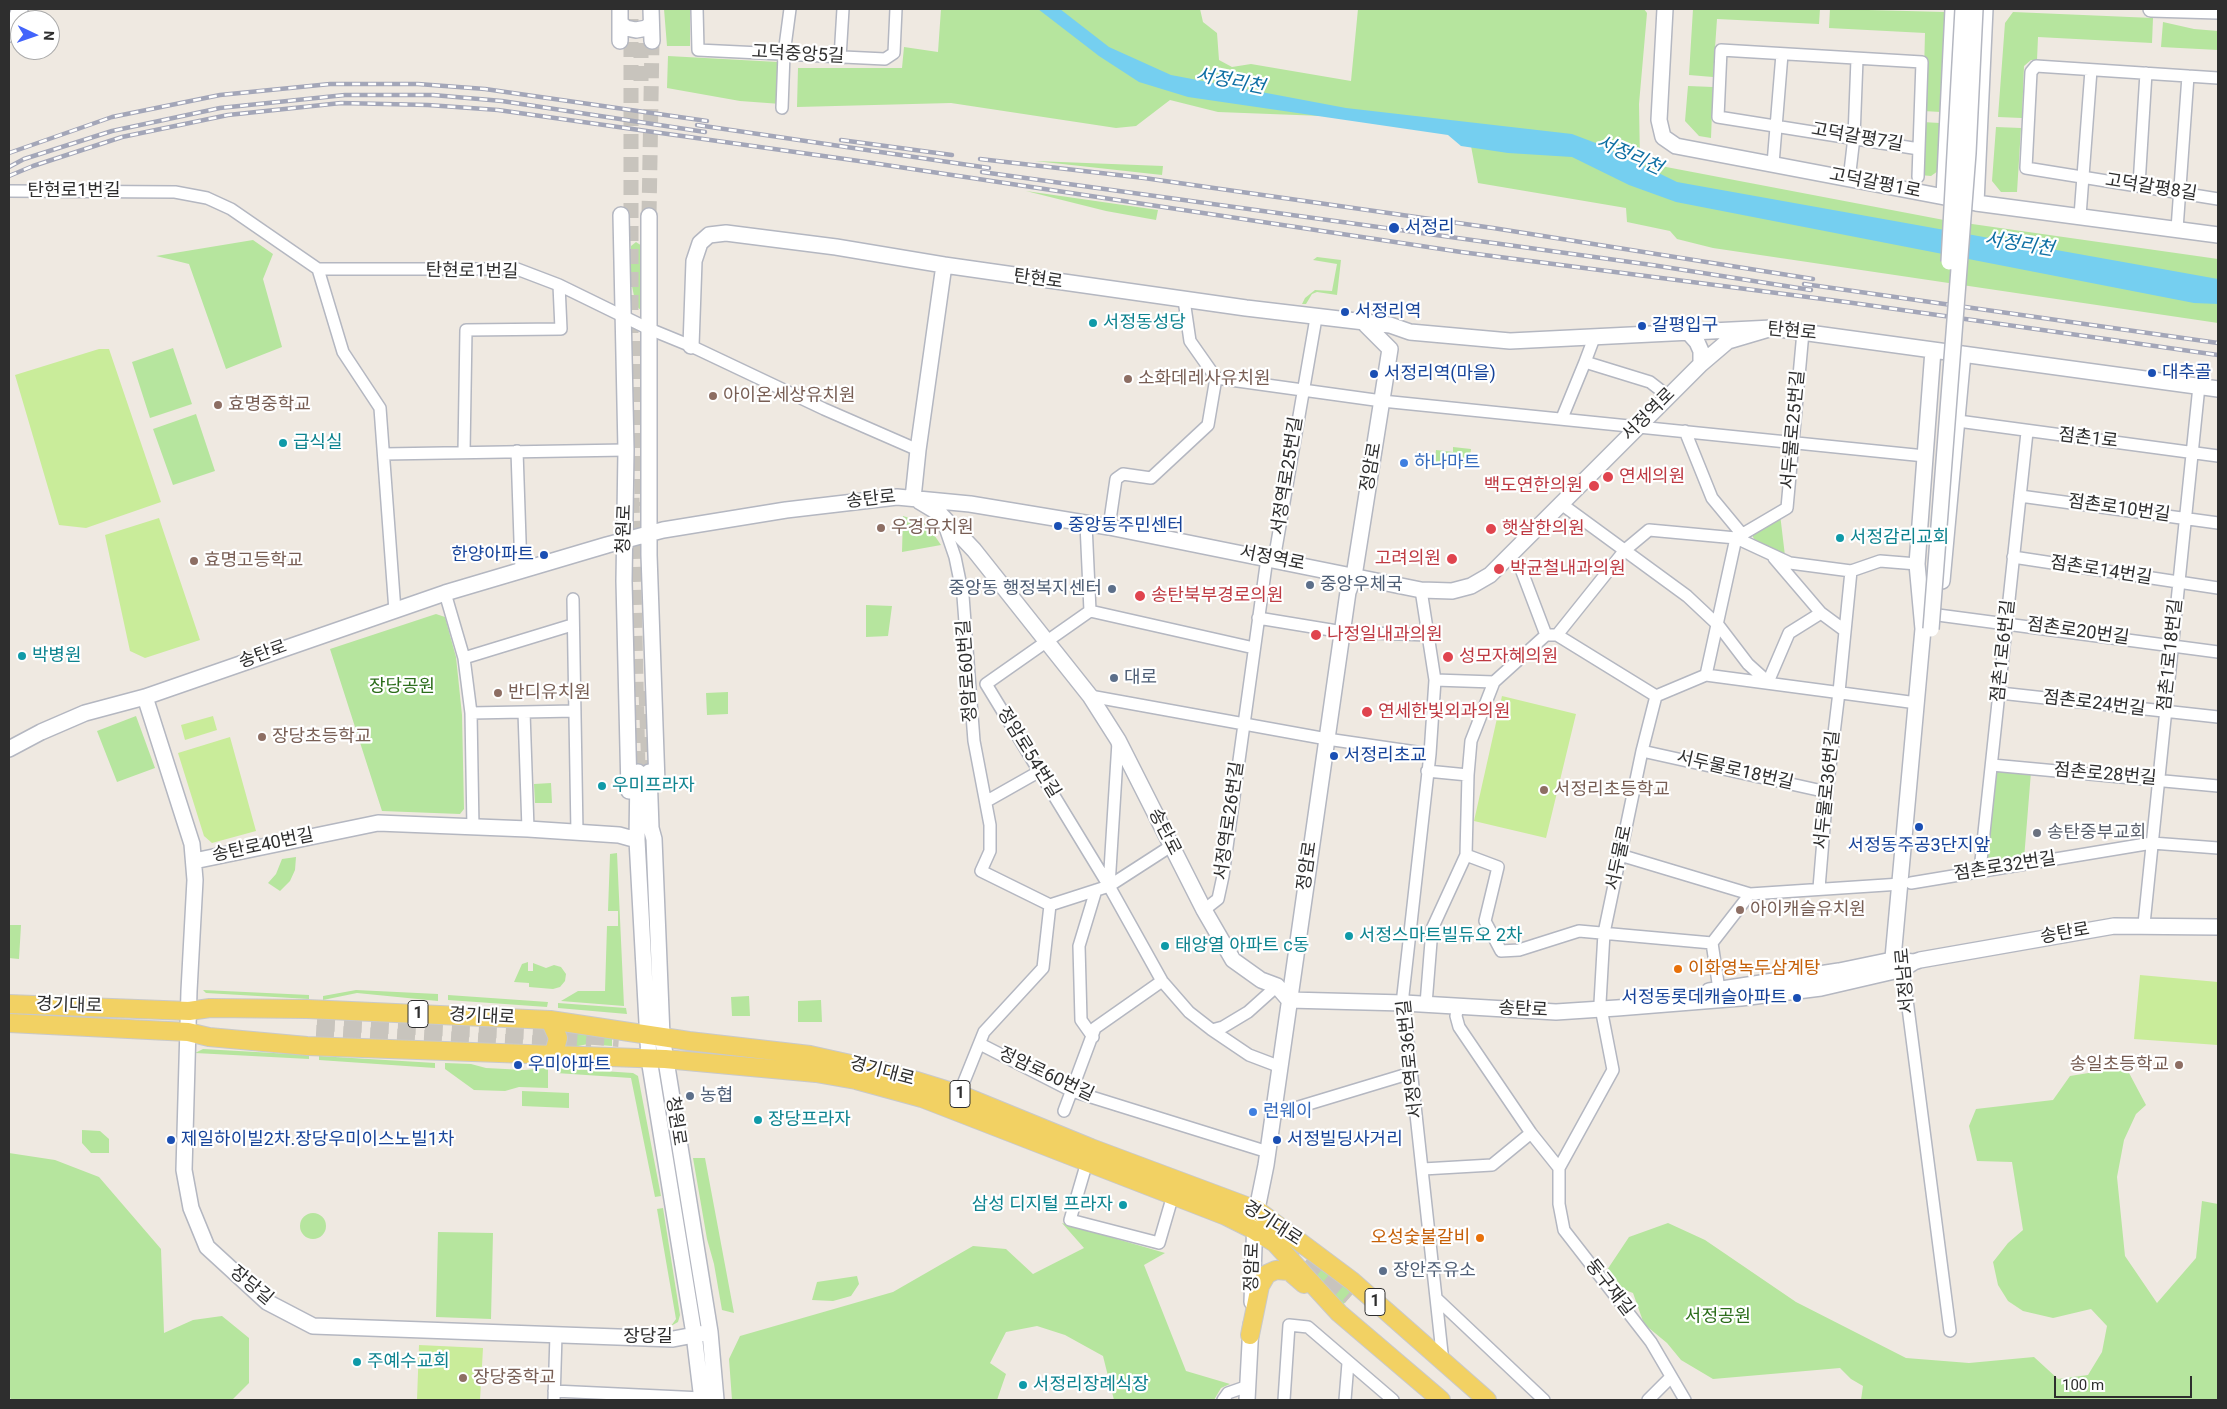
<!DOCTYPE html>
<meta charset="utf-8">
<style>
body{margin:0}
#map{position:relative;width:2227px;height:1409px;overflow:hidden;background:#efe9e1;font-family:Roboto,sans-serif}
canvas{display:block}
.frame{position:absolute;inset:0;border:10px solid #2e2e2e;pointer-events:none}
.north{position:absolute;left:10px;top:10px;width:50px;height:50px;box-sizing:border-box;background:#fff;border:1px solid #ababab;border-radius:50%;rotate:93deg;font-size:14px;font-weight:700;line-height:20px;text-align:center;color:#2e2e2e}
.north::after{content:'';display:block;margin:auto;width:18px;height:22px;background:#4264fb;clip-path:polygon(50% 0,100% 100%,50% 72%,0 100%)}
.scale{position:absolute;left:2054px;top:1376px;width:138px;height:22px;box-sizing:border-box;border:2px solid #2e2e2e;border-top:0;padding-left:6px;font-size:15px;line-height:18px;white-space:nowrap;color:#2e2e2e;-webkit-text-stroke:4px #fff;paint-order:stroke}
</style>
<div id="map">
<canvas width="2227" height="1409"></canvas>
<div class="frame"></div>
<div class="north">N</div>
<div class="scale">100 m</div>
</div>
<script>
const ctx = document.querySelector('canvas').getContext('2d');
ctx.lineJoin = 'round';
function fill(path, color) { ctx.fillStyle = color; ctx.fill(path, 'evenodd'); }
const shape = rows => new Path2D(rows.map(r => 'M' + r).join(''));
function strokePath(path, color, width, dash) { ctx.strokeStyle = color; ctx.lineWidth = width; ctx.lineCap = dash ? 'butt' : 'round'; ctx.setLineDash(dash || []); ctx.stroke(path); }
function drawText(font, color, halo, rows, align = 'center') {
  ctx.font = font + ' Roboto,"Noto Sans KR",sans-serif'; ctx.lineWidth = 4.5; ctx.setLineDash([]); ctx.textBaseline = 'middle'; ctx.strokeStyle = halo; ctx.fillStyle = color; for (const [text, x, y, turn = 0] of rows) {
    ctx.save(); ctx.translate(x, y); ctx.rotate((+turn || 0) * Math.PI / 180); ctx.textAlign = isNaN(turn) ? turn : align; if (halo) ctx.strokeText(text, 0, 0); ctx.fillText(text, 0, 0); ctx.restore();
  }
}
fill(shape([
 [664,9,690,9,690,46,667,46],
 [941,9,1200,9,1203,22,1217,33,1219,60,1232,67,1251,64,1351,81,1358,9,1644,9,1647,13,1639,104,1640,162,1944,220,2218,259,2218,323,1713,248,1677,239,1670,231,1627,222,1626,208,1478,183,1468,130,1349,117,1218,112,1170,100,1136,126,1116,128,951,103,797,107,798,68,902,68,904,47,938,52],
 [1693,9,1820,9,1819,24,1717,19,1713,77,1689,75],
 [1830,9,1945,12,1941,112,1923,111,1925,33,1829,28],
 [2013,12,2153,18,2152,43,2038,37,2037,60,2031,60,2024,66,2022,118,1998,117,2005,23],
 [2163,22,2194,29,2218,31,2218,50,2161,47],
 [668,56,778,62,784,69,781,104,740,101,667,88],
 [1688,86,1713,87,1711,138,1699,136,1685,121],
 [1922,122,1940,123,1938,171,1931,176,1920,175],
 [1996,127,2021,128,2017,192,2001,192,1992,181],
 [1035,161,1163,166,1162,175],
 [1026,191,1158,210,1156,220,1106,211],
 [253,240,273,254,263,279,282,347,226,369,189,264,156,256],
 [636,242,642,246,642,311,636,306,630,276,631,246],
 [1317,257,1341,260,1337,295,1317,292,1312,294,1306,304,1302,304,1305,298,1315,290,1332,291,1337,264,1313,260],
 [173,348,192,404,150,418,132,362],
 [196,414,215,471,173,485,153,429],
 [1453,447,1471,449,1469,465,1464,468,1435,463,1436,450,1453,452],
 [1780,514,1785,556,1754,539,1750,531],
 [903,516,926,523,941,545,902,552],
 [866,605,892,606,888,636,866,637],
 [436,614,445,617,456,657,462,715,464,809,460,814,382,811,330,649],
 [728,692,728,714,707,715,706,693],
 [136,716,155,768,117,782,97,731],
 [1995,769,2031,772,2024,859,1983,867],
 [551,783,552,803,535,803,534,784],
 [617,853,624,1006,561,1001,578,991,605,991,607,926,618,926,618,911,608,911,610,854],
 [296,857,295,870,290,881,280,891,268,883,276,874,282,859],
 [9,925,21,925,19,959,9,958],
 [528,962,528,971,533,971,533,963,546,968,554,965,561,967,566,974,565,981,560,987,553,989,529,987,529,983,514,982,522,964],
 [203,990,309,995,309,999,206,993],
 [356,990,438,994,438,1001,357,993,323,1000,323,996],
 [448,995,548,1002,547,1007,448,1000],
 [749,996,750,1016,732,1016,731,997],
 [821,1000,822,1022,798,1022,798,1001],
 [558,1003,626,1008,627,1014,558,1008],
 [540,1025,547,1026,553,1046,539,1051],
 [557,1025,612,1036,612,1046,588,1044,559,1050],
 [203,1049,309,1055,309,1059,195,1053],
 [319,1056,435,1063,435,1068,319,1060],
 [445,1063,471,1064,486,1068,524,1070,548,1068,548,1088,519,1087,505,1091,474,1090,445,1069],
 [557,1068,633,1073,638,1076,661,1196,655,1197,631,1078,556,1073],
 [2113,1069,2128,1071,2146,1105,2136,1114,2124,1140,2117,1177,2125,1256,2157,1303,2196,1258,2202,1201,2218,1204,2218,1400,1861,1400,1863,1386,1851,1379,1840,1368,1713,1379,1681,1360,1667,1343,1644,1324,1633,1293,1617,1287,1605,1273,1629,1237,1668,1223,1705,1240,1796,1302,1906,1358,1969,1363,2034,1357,2058,1379,2088,1375,2102,1352,2107,1326,2091,1309,2053,1318,2023,1311,2008,1301,1998,1285,1993,1262,2008,1243,2023,1230,2012,1162,1977,1161,1969,1126,1976,1109,2053,1100,2070,1076],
 [522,1091,569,1093,569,1108,522,1106],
 [82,1130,100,1131,109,1139,109,1153,91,1153,82,1143],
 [9,1153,55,1160,99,1177,161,1249,164,1333,193,1320,222,1316,249,1338,249,1383,232,1400,11,1400,9,1394],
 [693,1158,705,1158,734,1313,722,1310,714,1264,707,1239],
 [663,1208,680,1315,678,1322,671,1326,676,1319,657,1209],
 '300 1226a13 13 0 1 1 26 0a13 13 0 1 1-26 0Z',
 [1062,1223,1165,1253,1144,1265,1186,1371,1230,1384,1221,1388,1214,1400,1114,1400,1103,1356,1065,1335,1037,1326,1006,1332,990,1363,1006,1374,997,1400,732,1400,729,1359,740,1336,893,1292,973,1246,1006,1249,1033,1274,1084,1248],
 [438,1232,493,1233,491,1319,436,1317],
 [1313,1263,1317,1263,1358,1288,1341,1307,1309,1271,1309,1266],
 [857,1276,859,1284,851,1296,833,1301,812,1300,817,1282]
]), '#b6e59e');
fill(shape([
 [99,349,109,349,161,502,86,528,59,525,15,375],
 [159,518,200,640,145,658,130,651,105,535],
 [1502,696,1576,714,1546,838,1474,821],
 [213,716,217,730,185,740,181,725],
 [230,737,256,831,212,843,204,836,178,753],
 [2140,975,2218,982,2218,1045,2134,1039],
 [419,1345,483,1348,480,1400,417,1400]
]), '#c9ec9a');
fill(shape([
 [1038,9,1060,9,1109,47,1171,75,1346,108,1572,134,1601,145,1677,182,2218,279,2218,304,2194,303,1676,202,1629,185,1572,157,1508,153,1461,146,1448,135,1188,97,1139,82,1099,56]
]), '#75cff0');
strokePath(shape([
 [631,19,631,355],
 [641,81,641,21],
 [649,216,652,41],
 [640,341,642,506],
 [632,498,638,772],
 [646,691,649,772]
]), '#c8c4bd', 15, [15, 8]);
strokePath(shape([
 [317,1022,537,1031,619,1038],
 [316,1034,591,1047],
 [1287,1241,1351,1296]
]), '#c8c4bd', 18, [18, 9]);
const street = shape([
 [697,9,698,50,885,59,894,53,896,9],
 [840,58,843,9],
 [2218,78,2036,66,2031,72,2026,168,2218,199],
 [782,108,784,54,790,9],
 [1773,164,1782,54],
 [1918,177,1922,62,1721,50,1718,117,1919,149],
 [1849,180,1854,137,1857,59],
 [2139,185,2146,73],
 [9,191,175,192,207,198,231,209,318,269,517,269,559,285,647,328,691,346,824,409,918,450],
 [2080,216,2091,70],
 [2177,229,2188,76],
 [318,269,343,352,380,408,395,611],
 [1585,362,1594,338],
 [1216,378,1382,401,1925,456],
 [1562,418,1585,362,1650,382,1668,396],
 [1958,421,2218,456],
 [1685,431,1712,498,1741,533],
 [517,451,521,570],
 [464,452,466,330,561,329,559,285],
 [384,454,626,450],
 [2020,496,2218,523],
 [1560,503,1687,596,1719,626,1748,664,1768,682,1789,633,1821,613],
 [942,519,955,557,963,596,974,741,990,825,990,851,981,871,1050,905],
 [1086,524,1090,611,1254,648],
 [1109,527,1116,479,1123,474,1151,478,1208,425,1216,378,1190,341,1184,300],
 [2013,557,2218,588],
 [1774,558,1821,613,1844,630],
 [1274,560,1316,318],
 [1521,569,1546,635],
 [1421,590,1435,680,1430,754,1403,995,1443,1362],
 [445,593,464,658,471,713,473,828],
 [573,599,577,833],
 [1090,611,986,684,1109,886,1162,981,1189,1012,1212,1030,1249,1055,1278,1066],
 [1938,615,2218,652],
 [1258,618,1343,632,1428,635],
 [1557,635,1656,696,1706,675,1917,703],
 [464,658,572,625],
 [1706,675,1736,538,1787,508,1803,332],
 [1435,680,1494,682],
 [2000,693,2218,717],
 [1090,696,1327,739,1430,754],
 [1656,696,1642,751,1604,933,1600,1003,1613,1070,1559,1168,1559,1204,1564,1230,1651,1342,1685,1400],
 [524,712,528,829],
 [471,713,575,711],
 [1118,742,1109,886,1171,846],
 [1642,751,1827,792],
 [1992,765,2218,786],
 [1427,771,1468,775],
 [987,801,1040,771],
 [1466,855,1498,867,1485,921,1501,951,1519,950,1579,931,1712,943],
 [1620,855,1750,894],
 [1980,870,2027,432],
 [1911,883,2152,843,2218,848],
 [1819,888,1827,792,1839,692,1851,571,1880,561,1917,564],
 [1204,910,1218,899,1223,876,1267,558],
 [2144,924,2199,386],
 [1712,943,1750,894,1901,884],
 [1712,943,1720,996],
 [1903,969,1950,1331],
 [1426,1004,1432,929,1466,855,1468,775,1471,741,1494,682,1546,635,1557,635,1625,550,1649,530,1736,538,1790,563,1851,571],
 [1458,1006,1456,1016,1459,1027,1531,1133,1559,1168],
 [1212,1030,1223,1027,1248,1012,1277,986],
 [1093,1037,1081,1020,1079,946,1096,890],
 [980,1044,1072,1091,1268,1152],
 [959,1094,984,1032,1043,968,1050,905,1109,886],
 [1064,1111,1095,1028,1162,981],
 [1272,1115,1411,1073],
 [1087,1162,1070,1220,1159,1243,1173,1195],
 [1423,1169,1492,1165,1531,1133],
 [1437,1299,1544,1400],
 [554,1391,702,1398],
 [554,1400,556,1335],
 [1223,1400,1228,1393,1248,1386],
 [1284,1400,1289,1325,1308,1327,1393,1400],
 [1345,1400,1348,1363],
 [1648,1400,1671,1377]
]);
const secondary = shape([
 [651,9,652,41],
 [1665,9,1659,120,1663,137,1676,146,1976,203,2218,235],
 [2151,9,2218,11],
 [620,23,626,28,636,30,647,28,651,23],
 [9,34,20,9],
 [620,41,620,9],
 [1944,197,1953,9],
 [1976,203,1985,9],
 [621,215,626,450,624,581,629,791],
 [649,216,649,555,657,783],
 [1365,324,1390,349],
 [1689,333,1697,342,1701,351,1701,364],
 [691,346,694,261,700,243,709,235,726,233,836,247,944,265],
 [913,498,918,450,944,265,1246,308,1390,325,1410,332,1510,341,1772,328,2218,389],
 [919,501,939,513,974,550,1090,696,1118,740,1204,910,1233,960,1261,980,1277,986,1289,1000,1404,1003,1556,1012,1617,1008,1741,998,1821,988,1903,969,1914,962,1920,960,2114,926,2218,927],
 [1942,581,1963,354],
 [145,697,192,844,195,880,189,991,184,1170,191,1208,207,1247,267,1302,313,1326,673,1339,710,1332],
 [9,749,41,732,85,713,145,697,445,593,607,545,663,530,786,510,897,497,970,504,1109,527,1421,590,1452,591,1471,586,1490,575,1701,364,1728,341,1772,328],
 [638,772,637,840,649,1059,694,1334,702,1400],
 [649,772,651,828,654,839,662,1036,710,1332,716,1400],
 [194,861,378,823,528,829,619,835,637,840],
 [1892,969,1923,629,1917,564,1933,350],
 [1709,991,1839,971,1892,960,1914,962],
 [1252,1302,1255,1219,1266,1165,1348,592,1354,576,1390,349],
 [1247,1400,1251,1325]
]);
const primary = shape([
 [9,1004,189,1011,210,1008,307,1009,550,1020,689,1041,810,1055,891,1073,959,1094,1091,1148,1257,1210,1352,1281,1487,1400],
 [9,1023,188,1032,209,1037,307,1046,665,1059,816,1073,856,1080,922,1098,1226,1216,1254,1230,1275,1243,1339,1313,1441,1400],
 [550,1056,555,1049,558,1038,550,1020],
 [1250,1335,1260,1286,1267,1274,1276,1270,1289,1271,1304,1284]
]);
strokePath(street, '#b4b7c1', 14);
strokePath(secondary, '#b4b7c1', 18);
strokePath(primary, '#c9c9c9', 20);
strokePath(street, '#fff', 11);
strokePath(secondary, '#fff', 15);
strokePath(primary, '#f2d163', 18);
const rail = shape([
 [697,125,989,168],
 [841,140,952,155],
 [9,153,112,117,220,95,330,84,418,84,485,89,707,121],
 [980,159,1144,178,1493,228,1813,279],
 [9,167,24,159,112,131,220,108,345,95,433,95,502,101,705,132],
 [982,172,1652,265,1811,290],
 [9,176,33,166,122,137,228,115,341,103,428,105,498,110,866,162,1461,252,1846,302,2218,355],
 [1804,284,2218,343]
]);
strokePath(rail, '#a3a6b8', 4.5);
strokePath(rail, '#fff', 2.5, [8]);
const secondaryBridge = shape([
 [1949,262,1963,9],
 [1931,629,1968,153,1975,9]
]);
strokePath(secondaryBridge, '#b4b7c1', 18, []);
strokePath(secondaryBridge, '#fff', 15);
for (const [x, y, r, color] of [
 [1394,228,6,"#1a4fb4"],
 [1345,312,5,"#1a4fb4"],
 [1093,323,5,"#0f9aa8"],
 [1642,326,5,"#1a4fb4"],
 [2152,373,5,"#1a4fb4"],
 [1374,374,5,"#1a4fb4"],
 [1128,379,5,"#8d6e63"],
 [713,396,5,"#8d6e63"],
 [218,405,5,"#8d6e63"],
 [283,443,5,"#0f9aa8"],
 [1404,463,5,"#3f7fe0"],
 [1608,477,6,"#e0444e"],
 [1594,486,6,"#e0444e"],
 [1058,526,5,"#1a4fb4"],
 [881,528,5,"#8d6e63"],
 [1491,529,6,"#e0444e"],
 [1840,538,5,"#0f9aa8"],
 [544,555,5,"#1a4fb4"],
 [1452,559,6,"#e0444e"],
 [194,561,5,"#8d6e63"],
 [1499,569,6,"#e0444e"],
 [1310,585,5,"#5c6f8a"],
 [1112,589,5,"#5c6f8a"],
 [1140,596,6,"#e0444e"],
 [1316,635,6,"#e0444e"],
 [22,656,5,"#0f9aa8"],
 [1448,657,6,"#e0444e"],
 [1114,678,5,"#5c6f8a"],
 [498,693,5,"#8d6e63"],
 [1367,712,6,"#e0444e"],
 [262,737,5,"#8d6e63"],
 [1334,756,5,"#1a4fb4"],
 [602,786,5,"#0f9aa8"],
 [1544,790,5,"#8d6e63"],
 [1919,827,5,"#1a4fb4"],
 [2037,833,5,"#6b7280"],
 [1740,910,5,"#8d6e63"],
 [1349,936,5,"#0f9aa8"],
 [1165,946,5,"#0f9aa8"],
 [1678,969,5,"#e8710a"],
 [1797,998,5,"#1a4fb4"],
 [518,1065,5,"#1a4fb4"],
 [2179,1065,5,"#8d6e63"],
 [690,1096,5,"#5c6f8a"],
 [1253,1112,5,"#3f7fe0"],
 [758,1120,5,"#0f9aa8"],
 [171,1140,5,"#1a4fb4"],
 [1277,1140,5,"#1a4fb4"],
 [1123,1205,5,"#0f9aa8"],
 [1480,1238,5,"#e8710a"],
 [1383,1271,5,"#5c6f8a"],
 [357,1362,5,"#0f9aa8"],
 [463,1378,5,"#8d6e63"],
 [1023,1385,5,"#0f9aa8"]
]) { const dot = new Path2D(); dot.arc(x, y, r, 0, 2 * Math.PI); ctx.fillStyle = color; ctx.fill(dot); strokePath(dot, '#fff', 2); }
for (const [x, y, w] of [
 [418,1014,20],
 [960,1094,20],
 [1375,1302,20]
]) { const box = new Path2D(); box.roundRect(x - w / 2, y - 13.5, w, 27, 4); ctx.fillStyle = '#fff'; ctx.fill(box); strokePath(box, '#2e2e2e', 1); }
drawText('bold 16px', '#2e2e2e', null, [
 ["1",418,1014],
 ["1",960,1094],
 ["1",1375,1302]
]);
drawText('18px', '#2e2e2e', '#fff', [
 ["고덕중앙5길",798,55,3],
 ["고덕갈평7길",1857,138,10],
 ["고덕갈평1로",1875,184,11],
 ["고덕갈평8길",2151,188,9],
 ["탄현로1번길",74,191],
 ["탄현로1번길",472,272,1],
 ["탄현로",1038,280,8],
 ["탄현로",1792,332,6],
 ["서정역로",1649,415,-45],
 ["서두물로25번길",1794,430,-85],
 ["점촌1로",2088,439,7],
 ["정암로",1372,467,-80],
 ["서정역로25번길",1288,476,-81],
 ["송탄로",871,500,-6],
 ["점촌로10번길",2119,509,8],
 ["청원로",625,529,-88],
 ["서정역로",1272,559,11],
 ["점촌로14번길",2101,571,9],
 ["점촌로20번길",2078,632,8],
 ["점촌1로6번길",2004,651,-84],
 ["송탄로",263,655,-20],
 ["점촌1로18번길",2171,655,-84],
 ["정암로60번길",968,671,-94],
 ["점촌로24번길",2094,704,7],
 ["정암로54번길",1028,753,58],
 ["서두물로18번길",1735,771,13],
 ["점촌로28번길",2105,775,5],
 ["서두물로36번길",1828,790,-84],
 ["서정역로26번길",1230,821,-82],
 ["송탄로",1164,832,63],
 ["송탄로40번길",263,846,-12],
 ["서두물로",1620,858,-78],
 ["정암로",1308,866,-82],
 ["점촌로32번길",2005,867,-9],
 ["송탄로",2065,934,-10],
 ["서정남로",1906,981,-95],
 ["경기대로",69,1006,2],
 ["송탄로",1523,1010,3],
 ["경기대로",482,1017,3],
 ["서정역로36번길",1411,1059,-96],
 ["경기대로",882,1072,15],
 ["정암로60번길",1046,1075,25],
 ["청원로",675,1121,81],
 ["경기대로",1272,1224,33],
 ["정암로",1253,1267,-88],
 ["장당길",251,1286,40],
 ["둥구재길",1609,1288,52],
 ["장당길",648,1337]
]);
drawText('18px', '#164399', '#fff', [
 ["서정리",1405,228],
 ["서정리역",1355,312],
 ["갈평입구",1652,326],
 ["대추골",2162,373],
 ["서정리역(마을)",1384,374],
 ["중앙동주민센터",1068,526],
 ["한양아파트",534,555,"right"],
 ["서정리초교",1344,756],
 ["서정동주공3단지앞",1919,846,"center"],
 ["서정동롯데캐슬아파트",1787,998,"right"],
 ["우미아파트",528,1065],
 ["제일하이빌2차.장당우미이스노빌1차",181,1140],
 ["서정빌딩사거리",1287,1140]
], 'left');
drawText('18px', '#0d838f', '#fff', [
 ["서정동성당",1103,323],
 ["급식실",293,443],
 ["서정감리교회",1850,538],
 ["박병원",32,656],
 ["우미프라자",612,786],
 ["서정스마트빌듀오 2차",1359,936],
 ["태양열 아파트 c동",1175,946],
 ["장당프라자",768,1120],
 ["삼성 디지털 프라자",1113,1205,"right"],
 ["주예수교회",367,1362],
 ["서정리장례식장",1033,1385]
], 'left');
drawText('18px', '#785e54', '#fff', [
 ["소화데레사유치원",1138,379],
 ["아이온세상유치원",723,396],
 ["효명중학교",228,405],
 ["우경유치원",891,528],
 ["효명고등학교",204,561],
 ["반디유치원",508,693],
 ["장당초등학교",272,737],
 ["서정리초등학교",1554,790],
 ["아이캐슬유치원",1750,910],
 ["송일초등학교",2169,1065,"right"],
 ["장당중학교",473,1378]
], 'left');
drawText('18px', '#366cbe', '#fff', [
 ["하나마트",1414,463],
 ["런웨이",1263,1112]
], 'left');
drawText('18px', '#be3a42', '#fff', [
 ["연세의원",1619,477],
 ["백도연한의원",1583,486,"right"],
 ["햇살한의원",1502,529],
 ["고려의원",1441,559,"right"],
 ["박균철내과의원",1510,569],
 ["송탄북부경로의원",1151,596],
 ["나정일내과의원",1327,635],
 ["성모자혜의원",1459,657],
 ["연세한빛외과의원",1378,712]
], 'left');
drawText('18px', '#4e5e75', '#fff', [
 ["중앙우체국",1320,585],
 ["중앙동 행정복지센터",1102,589,"right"],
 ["대로",1124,678],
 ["농협",700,1096],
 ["장안주유소",1393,1271]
], 'left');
drawText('18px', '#2c6e1b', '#fff', [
 ["장당공원",402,687],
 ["서정공원",1718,1317]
]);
drawText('18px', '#5b616d', '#fff', [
 ["송탄중부교회",2047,833]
], 'left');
drawText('18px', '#c56008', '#fff', [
 ["이화영녹두삼계탕",1688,969],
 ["오성숯불갈비",1470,1238,"right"]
], 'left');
drawText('italic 19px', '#0d6fa3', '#fff', [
 ["서정리천",1230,82,11],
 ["서정리천",1629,156,24],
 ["서정리천",2019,245,9]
]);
</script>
